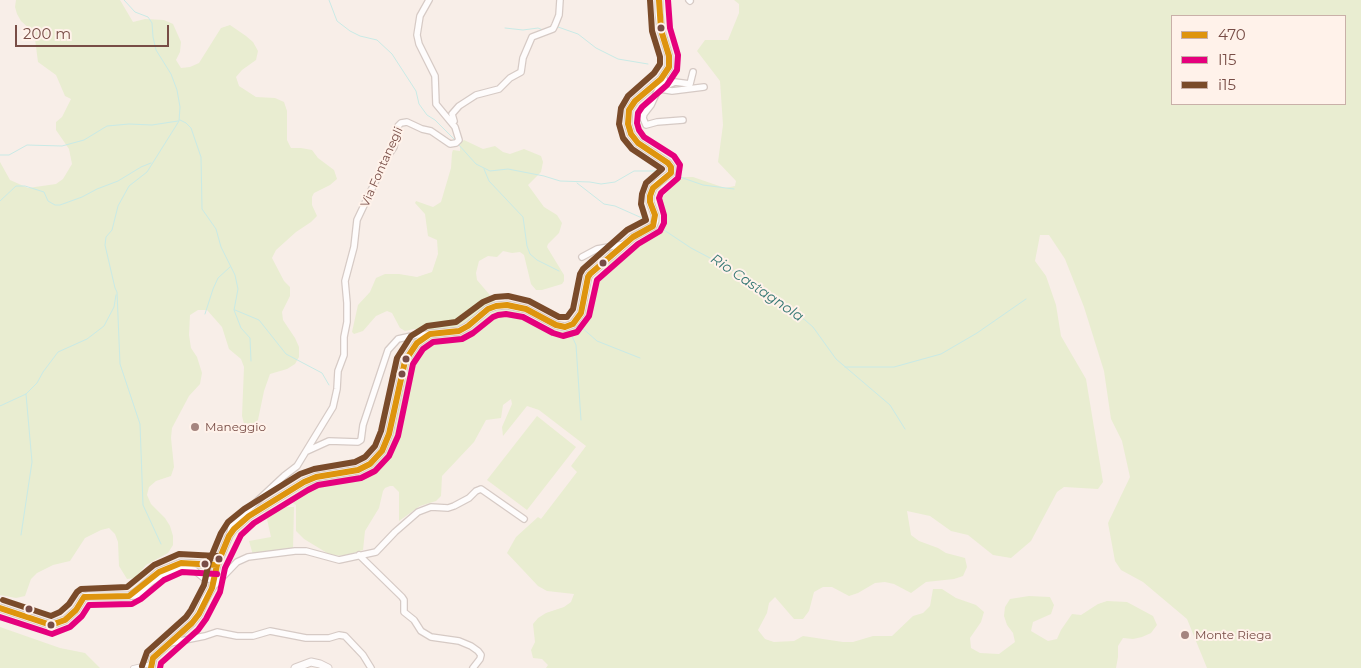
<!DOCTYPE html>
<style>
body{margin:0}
#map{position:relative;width:1361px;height:668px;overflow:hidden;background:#f8eee8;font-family:Montserrat,sans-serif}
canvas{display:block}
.legend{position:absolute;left:1171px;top:15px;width:175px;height:90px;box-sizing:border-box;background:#fff2ea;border:1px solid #c9b0a8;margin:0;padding:6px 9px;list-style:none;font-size:15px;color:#784d46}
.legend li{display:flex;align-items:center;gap:10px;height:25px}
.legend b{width:25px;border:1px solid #c9b0a8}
.scale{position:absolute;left:15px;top:25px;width:154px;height:22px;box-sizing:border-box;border:2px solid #784d46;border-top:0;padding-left:6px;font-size:15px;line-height:18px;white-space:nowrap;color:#784d46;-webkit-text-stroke:4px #fff2ea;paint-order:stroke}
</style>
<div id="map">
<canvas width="1361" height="668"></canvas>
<ul class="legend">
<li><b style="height:6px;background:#de940e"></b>470</li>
<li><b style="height:6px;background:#e5007d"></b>I15</li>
<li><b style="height:6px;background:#7a4b2a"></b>i15</li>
</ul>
<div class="scale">200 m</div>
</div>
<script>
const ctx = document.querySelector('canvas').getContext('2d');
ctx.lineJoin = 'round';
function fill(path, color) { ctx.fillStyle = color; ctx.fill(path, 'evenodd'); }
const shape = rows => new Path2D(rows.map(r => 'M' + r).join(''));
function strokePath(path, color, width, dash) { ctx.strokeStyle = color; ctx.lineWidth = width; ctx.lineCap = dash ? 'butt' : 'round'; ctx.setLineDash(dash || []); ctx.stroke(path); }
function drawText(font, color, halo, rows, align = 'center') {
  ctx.font = font + ' Montserrat,sans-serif'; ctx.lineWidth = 4; ctx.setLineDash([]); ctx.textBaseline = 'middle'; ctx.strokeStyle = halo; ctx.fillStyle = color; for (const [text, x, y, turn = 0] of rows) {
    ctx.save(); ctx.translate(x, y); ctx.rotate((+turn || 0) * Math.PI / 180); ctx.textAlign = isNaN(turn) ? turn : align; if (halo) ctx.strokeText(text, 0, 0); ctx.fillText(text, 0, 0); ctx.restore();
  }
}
fill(shape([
 [16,0,120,0,133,22,145,19,164,20,173,24,181,42,180,52,176,60,181,68,190,67,199,63,221,28,230,25,246,36,253,42,258,51,256,60,242,70,236,77,239,86,256,97,275,98,284,102,287,111,287,140,291,148,301,148,312,150,318,158,334,170,337,179,330,185,314,193,312,197,312,205,317,216,311,222,296,232,276,250,272,258,284,281,290,287,290,296,282,312,283,320,295,338,299,347,299,357,295,364,287,369,270,374,264,391,258,420,251,426,244,424,242,416,244,367,241,359,229,349,222,327,207,310,198,310,190,315,189,335,191,348,197,357,202,373,200,384,189,396,172,428,171,438,174,467,171,476,156,481,149,487,147,495,151,504,165,518,170,526,173,536,173,545,168,553,146,565,135,578,127,579,119,566,118,542,115,534,109,528,101,530,85,538,70,561,53,565,37,573,31,579,25,596,16,598,0,595,0,162,10,180,28,188,56,184,63,179,72,164,69,149,56,130,56,122,62,117,71,99,65,96,56,75,38,62,35,39,32,31,21,21,17,14,15,7],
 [734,0,1361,0,1361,668,1207,668,1187,619,1143,582,1121,570,1115,561,1108,523,1130,477,1122,441,1111,419,1104,371,1084,307,1065,259,1049,235,1040,235,1035,261,1046,276,1056,305,1061,336,1086,379,1103,482,1098,489,1064,487,1057,492,1031,541,1011,558,993,555,968,535,951,531,930,516,907,511,911,535,919,541,938,548,946,553,965,558,967,567,963,576,954,579,926,582,911,593,894,584,885,582,875,583,858,593,849,596,832,587,823,587,814,592,809,611,803,619,794,619,775,597,769,603,767,613,758,630,765,639,774,642,794,641,803,636,843,642,853,642,873,636,892,636,913,616,923,613,930,606,933,589,942,589,956,598,976,605,984,612,981,622,970,638,971,648,980,653,999,654,1015,642,1013,633,1007,625,1004,616,1005,607,1010,599,1029,596,1050,597,1054,605,1051,614,1033,622,1031,631,1048,641,1057,639,1061,630,1072,614,1081,615,1098,604,1107,601,1127,602,1153,616,1157,625,1151,633,1142,637,1133,639,1123,638,1118,646,1118,657,1116,668,546,668,548,665,542,659,533,658,531,650,535,642,533,624,538,618,546,613,564,607,571,602,574,594,547,591,538,586,507,553,516,537,538,517,541,519,577,472,571,466,586,446,539,410,527,406,503,436,502,427,512,404,511,399,503,405,501,418,486,420,474,442,442,476,441,496,436,501,420,506,399,521,399,492,393,486,390,486,385,488,383,491,379,508,365,531,363,550,348,555,332,556,304,539,296,531,296,505,289,501,290,497,309,484,324,479,369,470,379,460,390,444,411,357,419,346,426,340,435,337,450,337,469,331,488,315,502,308,517,311,548,327,558,330,568,330,578,325,584,318,594,283,610,261,649,238,661,224,663,215,662,198,679,180,683,177,693,177,725,188,735,186,736,181,718,162,723,125,720,81,697,51,705,40,728,40,739,13,739,4],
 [1172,16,1345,16,1345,104,1172,104],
 [464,140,483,149,495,146,503,152,510,154,524,149,541,156,543,162,541,172,528,185,544,207,557,215,562,223,559,233,548,244,547,247,564,275,564,281,562,284,542,290,536,290,531,284,524,255,520,252,512,253,503,251,497,257,488,256,479,261,476,273,477,280,495,301,474,319,464,325,444,330,422,331,414,329,405,331,400,328,392,313,387,311,376,316,363,331,354,334,352,332,358,305,370,292,376,278,385,274,399,274,417,277,432,272,438,254,437,240,428,236,425,214,415,203,416,201,433,207,441,202,451,168,452,153,453,150,460,151,460,143],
 [537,416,576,447,527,510,487,480],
 [285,507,294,507,293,549,253,555,249,541,271,537,265,510],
 [0,627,60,648,85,653,100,668,0,668]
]), '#e9edd1');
strokePath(shape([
 [124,0,135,12,148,17,152,23,153,37,156,50,171,74,177,90,180,107,179,121,147,172,129,186,118,206,112,230,106,237,105,245,115,288,117,292,120,364,140,424,143,505,161,544],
 [329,0,337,21,350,31,360,36,377,40,392,54,416,91,419,104,427,115,435,120,455,140],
 [558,27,578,34,596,48,618,59,648,64],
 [505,28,523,30,538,28,543,30],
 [180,120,186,123,191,128,201,157,202,209,216,229,221,247,235,275,238,289,234,310,241,328,250,338,251,361],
 [458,144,476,164,490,171,508,169,544,176,560,181,590,182,601,184,615,182,634,171,663,171],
 [0,155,9,155,27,145,62,146,84,140,107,126,129,124,152,125,178,121],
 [484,169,489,181,523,217,527,246,530,254,537,260,559,271],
 [680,177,703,185,734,189],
 [577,183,604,204,615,206,642,218],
 [0,201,16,186,25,186,44,192,48,201,55,205,60,205,82,197,97,189,118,181,141,167,151,163],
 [658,226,691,248,729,268,805,320,813,327,836,359,890,405,905,429],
 [235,310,259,320,286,354,322,373,329,385],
 [205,314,213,289,218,278,230,267],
 [580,326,597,341,640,358],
 [570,332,576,345,581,420],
 [845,367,894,367,941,354,977,333,1026,299],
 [0,406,26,394,37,383,43,372,58,352,87,339,104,326,114,307,116,295],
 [21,535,32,462,26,394]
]), '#c9eae6', 1);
const pedestrian = shape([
 [133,668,151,664]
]);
const minor = shape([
 [689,0,690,1],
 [663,76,665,82,668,85,675,82,690,84,693,72],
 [661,79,661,83,651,105,644,114,643,118,646,125,657,122,683,120],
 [659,86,660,89,672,91,704,87],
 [454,121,452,114,459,106,476,95,499,89,510,78,521,72,523,58,532,37,553,29,555,25,559,15,560,0],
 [582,257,597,249,625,244],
 [307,451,329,441,358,442,361,440,363,425,388,350,398,339,416,335,430,334],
 [230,534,231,527,254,504,284,476,297,466,333,407,337,389,338,371,344,355,344,337,347,322,347,303,345,281,354,247,357,220,386,159,394,147,398,126,401,123,407,122,422,129,431,131,450,144,456,143,459,140,455,127,436,104,435,76,419,44,417,35,420,16,429,0],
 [359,555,402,597,404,600,404,612,414,620,421,631,431,637,459,641,471,646,478,651,481,655,480,659,473,668],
 [212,588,237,562,248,557,295,551,306,551,339,560,376,552,395,532,418,512,431,507,448,508,454,506,469,498,476,491,481,489,524,519],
 [129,596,137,596,150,583,162,575,182,569,194,570,205,579,215,579],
 [170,643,205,636,217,632,237,636,253,636,270,631,306,638,329,638,339,635,345,636,363,655,371,668]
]);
const tertiary = shape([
 [0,608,51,625,65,620,76,610,84,597,89,596,129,596,136,592,159,572,181,563,217,565],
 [151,668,153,658,192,623,199,614,205,600,212,588,217,565,229,536,234,529,249,516,304,482,316,477,358,470,370,464,382,451,389,434,405,361,417,343,430,334,459,331,468,326,488,309,496,306,507,305,526,309,556,325,565,327,573,324,581,313,588,277,590,274,633,237,653,226,655,221,655,215,650,202,650,196,653,188,658,183,671,173,671,167,668,163,638,143,631,134,628,124,629,110,635,101,661,79,669,67,669,56,661,30,659,13,659,0],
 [295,668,311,662,320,664,328,668]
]);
strokePath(pedestrian, '#d6cac5', 5.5);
strokePath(minor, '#d6cac5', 8);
strokePath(tertiary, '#d6cac5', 9);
strokePath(pedestrian, '#fefcfc', 4);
strokePath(minor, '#fefcfc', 5.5);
strokePath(tertiary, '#fefcfc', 7);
strokePath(shape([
 [0,608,51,625,65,620,76,610,84,597,129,596,159,572,181,563,217,565],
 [151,668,153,658,192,623,199,614,212,588,217,565,229,536,234,529,249,516,304,482,316,477,358,470,370,464,382,451,389,434,405,361,417,343,430,334,459,331,468,326,488,309,496,306,507,305,526,309,556,325,565,327,573,324,581,313,588,277,590,274,633,237,653,226,655,215,650,202,650,196,653,188,671,173,671,167,668,163,638,143,631,134,628,124,629,110,635,101,661,79,669,67,669,56,661,30,659,0]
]), '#de940e', 6);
strokePath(shape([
 [0,617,52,634,70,627,82,616,89,605,132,604,141,599,164,580,182,572,217,574],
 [160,668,161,663,198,630,206,619,220,592,225,568,241,535,254,523,308,490,318,485,361,478,375,471,389,456,398,436,413,364,423,349,433,342,462,339,473,333,493,317,498,315,506,314,523,317,553,333,563,336,577,332,589,316,597,280,638,244,660,231,664,223,664,215,659,198,661,193,678,178,680,165,674,156,644,137,639,130,637,123,638,113,642,107,667,85,677,70,678,55,670,28,668,0]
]), '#e5007d', 6);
strokePath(shape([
 [3,600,51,616,60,612,69,604,77,592,81,589,127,587,154,565,179,554,217,556],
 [142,666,147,652,186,617,191,610,204,585,209,562,221,533,228,522,244,509,300,474,314,469,355,462,365,457,375,446,381,431,397,358,411,336,427,326,456,322,483,302,495,297,508,296,529,301,559,317,567,317,573,309,580,274,583,269,627,230,646,220,641,204,642,194,646,183,662,169,632,149,623,138,619,124,621,108,628,96,654,73,660,64,660,57,652,31,650,0]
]), '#7a4b2a', 6);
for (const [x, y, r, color] of [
 [661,28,4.5,"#784d46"],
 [603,263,4.5,"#784d46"],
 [406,359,4.5,"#784d46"],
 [402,374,4.5,"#784d46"],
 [195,427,5,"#a5857f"],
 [219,559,4.5,"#784d46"],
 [205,564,4.5,"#784d46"],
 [29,609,4.5,"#784d46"],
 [51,625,4.5,"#784d46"],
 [1185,635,5,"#a5857f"]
]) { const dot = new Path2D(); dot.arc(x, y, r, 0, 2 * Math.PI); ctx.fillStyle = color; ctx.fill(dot); strokePath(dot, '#fff2ea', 2); }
drawText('12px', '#784d46', '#fff2ea', [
 ["Via Fontanegli",382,167,-66]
]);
drawText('12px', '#784d46', '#fff2ea', [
 ["Maneggio",205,427],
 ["Monte Riega",1195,635]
], 'left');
drawText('italic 14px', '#357874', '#fff2ea', [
 ["Rio Castagnola",757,288,34]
]);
</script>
